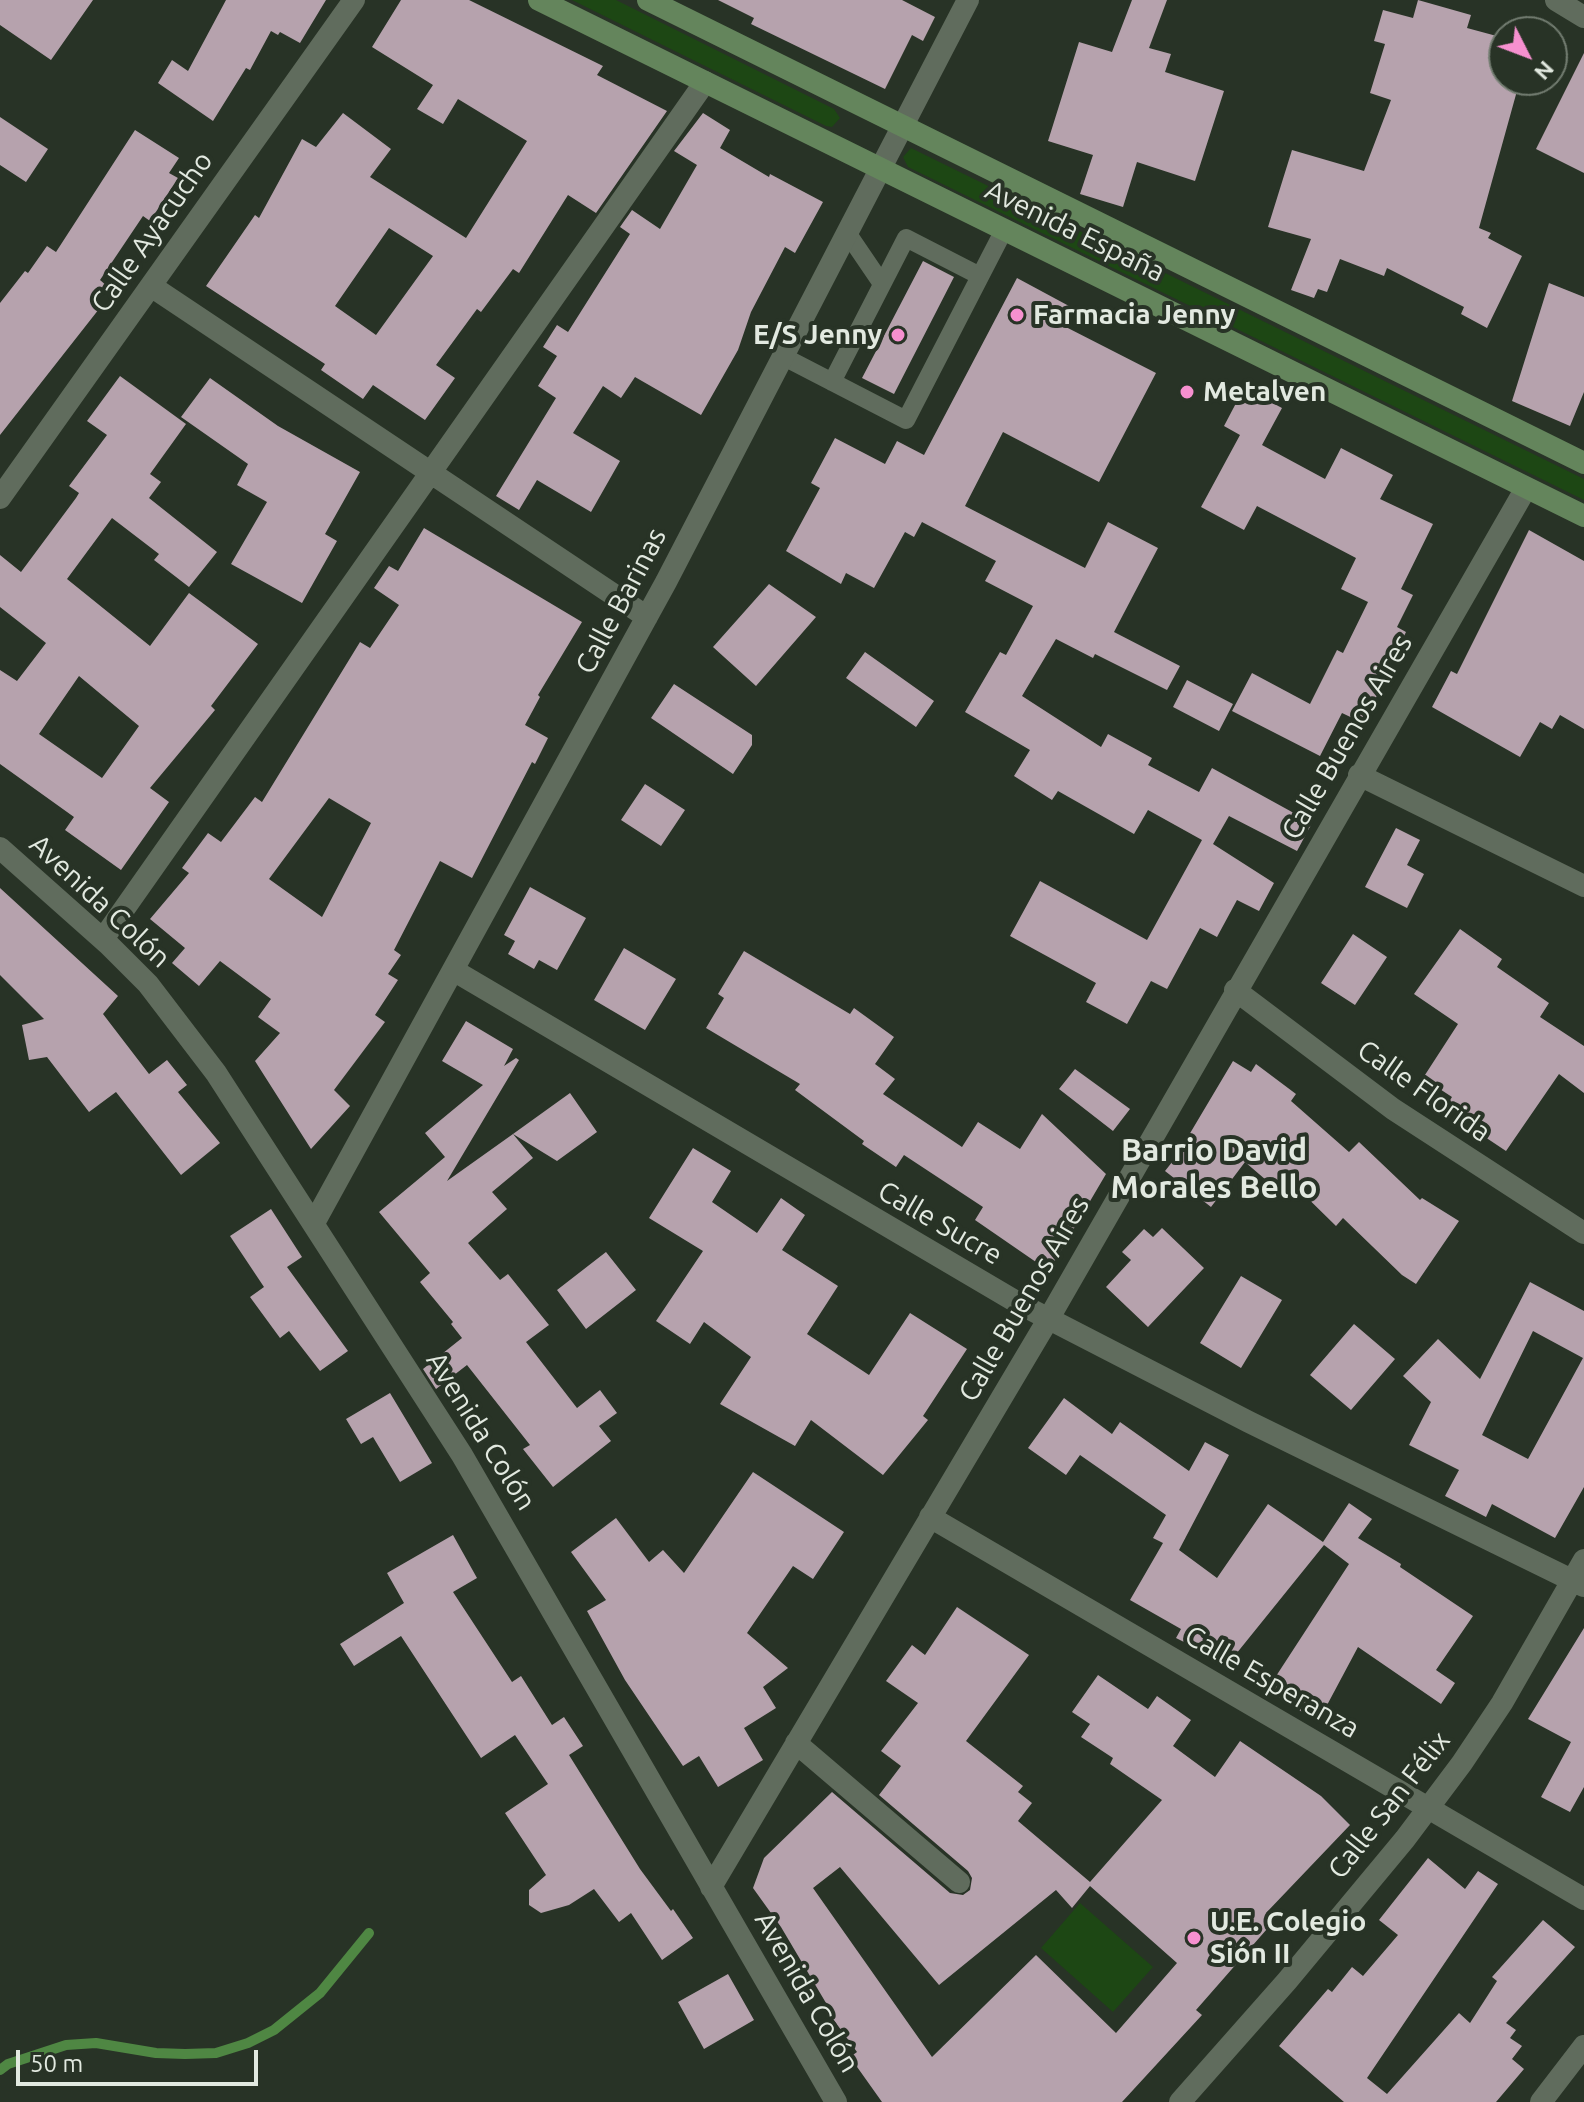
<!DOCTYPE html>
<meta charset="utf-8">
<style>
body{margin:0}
#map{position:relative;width:1584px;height:2102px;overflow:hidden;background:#283326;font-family:Ubuntu,sans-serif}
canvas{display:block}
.north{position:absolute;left:1488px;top:16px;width:80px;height:80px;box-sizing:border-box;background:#283326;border:2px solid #727c70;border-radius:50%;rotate:132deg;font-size:22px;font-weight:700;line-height:32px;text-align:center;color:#e2e9e0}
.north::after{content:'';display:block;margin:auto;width:28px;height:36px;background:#f690cf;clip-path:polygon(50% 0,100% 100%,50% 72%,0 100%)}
.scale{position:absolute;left:16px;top:2050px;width:242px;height:36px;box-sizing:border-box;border:4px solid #e2e9e0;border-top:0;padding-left:10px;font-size:24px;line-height:28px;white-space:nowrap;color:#e2e9e0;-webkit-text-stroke:6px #283326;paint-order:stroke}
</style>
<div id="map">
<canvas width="1584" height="2102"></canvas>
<div class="north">N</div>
<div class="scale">50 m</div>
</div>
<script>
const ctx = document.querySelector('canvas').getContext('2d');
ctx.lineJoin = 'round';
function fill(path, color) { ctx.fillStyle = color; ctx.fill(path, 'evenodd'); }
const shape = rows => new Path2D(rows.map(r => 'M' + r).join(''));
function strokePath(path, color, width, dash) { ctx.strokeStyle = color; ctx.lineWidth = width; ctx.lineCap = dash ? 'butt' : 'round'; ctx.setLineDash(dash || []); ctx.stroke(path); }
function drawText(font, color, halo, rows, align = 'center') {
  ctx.font = font + ' Ubuntu,sans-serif'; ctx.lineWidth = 8; ctx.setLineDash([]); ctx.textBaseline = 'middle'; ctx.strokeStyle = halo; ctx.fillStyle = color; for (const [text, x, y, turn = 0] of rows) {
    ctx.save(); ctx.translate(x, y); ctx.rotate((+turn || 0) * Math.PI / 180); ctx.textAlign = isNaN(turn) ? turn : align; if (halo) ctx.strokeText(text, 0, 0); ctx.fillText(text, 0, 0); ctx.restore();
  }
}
fill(shape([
 [572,0,616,0,834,109,840,118,832,127,826,126],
 [911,148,1584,479,1584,500,908,167,903,157],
 [1080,1903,1153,1967,1113,2012,1041,1948]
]), '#1d4714');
strokePath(shape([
 [0,2070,8,2064,66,2045,96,2043,156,2053,185,2054,216,2053,248,2043,274,2030,320,1993,369,1933]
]), '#4f8743', 10);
fill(shape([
 [0,0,93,0,51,60,0,25],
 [226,0,326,0,300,43,280,32,278,35,271,31,250,70,246,68,213,121,158,83,172,60,188,71],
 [401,0,469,0,603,66,597,75,667,111,596,213,568,195,519,273,513,269,481,312,477,309,436,365,455,378,425,420,373,385,363,399,321,370,325,364,206,286,255,215,259,218,302,139,316,147,343,113,391,149,370,177,466,238,527,141,458,99,443,124,417,109,433,85,372,47],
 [389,228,433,256,376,335,335,306],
 [718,0,902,0,935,17,923,41,912,35,885,89,751,24,754,18],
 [1132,0,1167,0,1149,48,1171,54,1165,72,1224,91,1195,181,1137,162,1123,207,1080,194,1093,155,1048,141,1079,42,1112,52],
 [1418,0,1471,15,1467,28,1504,38,1504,80,1520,80,1479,228,1491,233,1488,238,1522,256,1487,328,1461,314,1464,307,1387,268,1384,276,1340,259,1327,292,1318,289,1314,298,1291,290,1311,239,1268,227,1292,150,1364,171,1391,100,1370,93,1385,44,1374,41,1383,10,1413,18],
 [1584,53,1584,173,1536,149],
 [703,113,730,130,720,148,769,177,770,174,823,202,795,253,785,247,751,312,738,350,701,415,635,377,621,398,603,386,573,433,620,461,591,512,537,480,519,510,496,496,556,398,538,386,557,356,543,347,557,325,568,332,630,234,620,227,632,210,660,229,697,165,674,151],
 [0,117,48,149,26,182,0,165],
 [135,130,179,158,169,173,178,178,150,221,143,216,100,280,107,286,94,306,99,309,0,435,0,303,25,271,28,273,47,246,56,252],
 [923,261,954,277,894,394,862,378],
 [1017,278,1069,306,1060,324,1156,373,1099,482,1003,432,965,506,1085,568,1108,522,1158,548,1114,632,1180,666,1167,690,1095,654,1093,658,1056,639,1022,696,1101,747,1108,734,1152,758,1148,765,1199,792,1212,768,1312,823,1297,851,1229,816,1213,844,1274,883,1259,911,1237,900,1217,937,1200,928,1167,989,1151,981,1127,1024,1086,1002,1096,983,1010,936,1040,881,1147,940,1202,840,1148,810,1134,834,1058,791,1052,800,1014,776,1030,750,965,712,1000,652,1006,655,1033,606,985,581,996,561,922,522,914,537,905,532,874,588,846,573,841,584,786,551,820,488,811,483,835,438,885,464,897,441,924,455],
 [1549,283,1584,297,1584,392,1570,426,1512,401],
 [120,376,186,424,150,474,161,482,149,498,217,552,189,587,154,560,159,554,112,518,67,579,150,646,189,593,258,644,211,706,215,710,150,788,169,802,121,870,65,830,74,817,0,764,0,670,17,681,46,643,0,607,0,555,21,572,76,498,79,493,69,486,107,435,87,421],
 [79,676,139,726,102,778,39,734],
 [210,378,278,426,360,472,325,534,337,541,302,603,231,564,267,502,237,485,248,464,181,417],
 [1244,388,1282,408,1262,445,1325,479,1341,448,1393,475,1380,499,1433,524,1401,589,1413,595,1397,627,1406,632,1385,675,1387,676,1363,723,1342,713,1320,756,1232,711,1252,673,1310,704,1337,650,1343,653,1368,602,1341,589,1356,558,1257,506,1244,530,1201,507,1240,435,1224,426],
 [424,528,582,622,538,695,540,697,525,725,548,738,535,764,532,762,472,878,440,861,394,950,401,955,388,974,398,980,375,1015,385,1022,334,1090,350,1106,311,1149,255,1061,280,1033,258,1017,271,999,220,961,199,986,172,963,185,948,150,919,189,873,182,868,208,833,221,842,255,797,262,802,360,642,370,648,399,605,374,588,389,566,398,571],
 [329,798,371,823,322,917,269,879],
 [1529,530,1584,561,1584,729,1560,715,1552,729,1540,722,1520,757,1432,707,1451,671,1457,674],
 [769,584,816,617,756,686,713,647],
 [865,652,934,701,916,727,846,678],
 [1187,680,1233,704,1219,731,1173,707],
 [674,684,752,735,752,745,733,774,651,718],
 [645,784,685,810,661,846,621,820],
 [1396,828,1420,840,1407,865,1424,874,1407,908,1365,887],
 [530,887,586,918,557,970,539,960,534,969,508,954,515,941,504,935],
 [0,888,118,996,103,1014,149,1074,167,1060,187,1085,178,1092,220,1143,181,1175,116,1092,89,1112,47,1057,29,1060,22,1025,44,1019,0,975],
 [1460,929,1502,959,1497,967,1549,1003,1540,1017,1584,1046,1584,1093,1559,1074,1506,1151,1485,1137,1488,1133,1447,1105,1452,1097,1423,1078,1458,1024,1414,994],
 [1353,934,1387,957,1355,1005,1321,983],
 [624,948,676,979,645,1030,594,1000],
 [744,951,850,1014,854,1008,894,1037,875,1064,895,1079,883,1094,962,1147,978,1122,1020,1149,1042,1114,1106,1174,1049,1271,975,1220,983,1207,904,1155,896,1167,862,1144,864,1141,795,1090,800,1084,706,1028,724,998,718,994],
 [466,1021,513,1049,504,1066,516,1058,519,1060,447,1181,513,1134,533,1158,492,1192,507,1209,468,1243,500,1280,508,1274,549,1325,526,1342,577,1408,600,1390,617,1413,599,1426,611,1441,553,1487,523,1449,530,1445,467,1365,436,1389,423,1369,462,1338,451,1324,453,1322,420,1282,430,1273,379,1212,445,1157,425,1133,483,1085,442,1061],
 [1233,1061,1251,1072,1256,1064,1296,1094,1291,1101,1349,1152,1359,1142,1420,1200,1422,1198,1459,1221,1416,1284,1402,1275,1343,1218,1336,1226,1283,1174,1273,1186,1245,1162,1211,1207,1165,1171,1192,1137,1189,1135],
 [1075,1069,1130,1109,1113,1131,1059,1089],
 [570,1093,597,1132,557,1161,513,1134],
 [693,1148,731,1171,712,1202,757,1233,781,1198,805,1215,782,1250,838,1286,807,1334,869,1375,910,1313,967,1349,923,1416,928,1420,883,1475,811,1420,795,1446,720,1404,751,1357,704,1322,690,1344,656,1321,703,1251,649,1218],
 [271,1209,302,1257,287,1267,348,1351,320,1371,289,1331,280,1338,250,1297,264,1287,230,1236],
 [1162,1228,1204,1268,1148,1327,1106,1287,1131,1260,1122,1252,1144,1229,1153,1237],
 [606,1252,636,1290,586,1329,557,1290],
 [1241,1276,1282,1300,1241,1368,1200,1343],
 [1530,1282,1584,1311,1584,1487,1555,1538,1492,1504,1486,1517,1445,1496,1459,1470,1409,1445,1431,1402,1403,1376,1438,1339,1480,1379],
 [1533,1331,1583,1358,1528,1459,1482,1435],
 [1354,1324,1395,1359,1351,1410,1310,1375],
 [390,1393,432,1463,400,1482,373,1437,361,1444,346,1419],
 [1064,1398,1112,1434,1120,1422,1189,1471,1205,1442,1229,1455,1179,1550,1217,1578,1268,1504,1323,1542,1349,1503,1372,1519,1358,1538,1401,1564,1400,1567,1473,1616,1436,1670,1455,1683,1441,1704,1358,1647,1318,1722,1267,1690,1349,1564,1324,1545,1232,1659,1208,1639,1200,1650,1176,1638,1181,1629,1130,1600,1163,1543,1153,1538,1166,1515,1080,1455,1066,1475,1028,1448],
 [753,1472,844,1532,813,1579,793,1566,747,1633,788,1668,763,1687,776,1708,744,1728,763,1760,718,1787,699,1756,683,1766,625,1680,587,1611,606,1600,571,1552,616,1518,649,1562,663,1550,684,1573],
 [453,1535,477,1578,453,1592,512,1682,521,1676,552,1725,564,1717,583,1746,569,1755,640,1869,671,1911,673,1909,693,1938,662,1960,631,1913,619,1922,594,1889,569,1905,541,1913,529,1905,529,1890,546,1875,505,1813,548,1784,515,1735,481,1758,401,1636,354,1666,340,1644,404,1603,387,1573],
 [957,1607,1029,1655,966,1741,1023,1786,1018,1792,1032,1803,1018,1821,1090,1882,1162,1800,1110,1764,1113,1758,1081,1737,1090,1724,1072,1712,1098,1675,1148,1709,1157,1696,1191,1720,1173,1746,1215,1777,1240,1741,1321,1796,1350,1825,1266,1913,1274,1921,1196,2010,1202,2015,1122,2102,882,2102,850,2057,857,2052,823,2005,826,2003,781,1927,753,1888,764,1858,832,1792,950,1893,963,1895,970,1890,972,1878,968,1871,879,1795,901,1766,881,1751,918,1703,886,1681,912,1645,925,1655],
 [840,1867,939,1985,1056,1890,1072,1908,1090,1886,1177,1963,1116,2033,1036,1955,932,2057,813,1888],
 [1584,1628,1584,1787,1570,1812,1541,1797,1571,1742,1528,1719],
 [1428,1858,1465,1889,1478,1871,1498,1884,1367,2078,1387,2094,1459,2013,1470,2023,1497,1981,1492,1977,1543,1920,1575,1947,1506,2023,1516,2030,1510,2038,1522,2046,1512,2059,1524,2069,1496,2102,1344,2102,1279,2046,1328,1989,1332,1992,1352,1967,1363,1976,1398,1935,1379,1920],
 [728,1974,754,2020,704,2049,678,2002]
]), '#b6a2ad');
strokePath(shape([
 [848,234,882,284],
 [784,357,906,420,1004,230],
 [832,382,906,238,980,276]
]), '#606c5d', 18);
strokePath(shape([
 [1556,0,1584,17],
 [151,286,647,617],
 [0,498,354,0],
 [1359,775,1584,886],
 [0,848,108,944,148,984,216,1073,462,1455,836,2102],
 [103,939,705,82],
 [453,970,1020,1304,1249,1422,1584,1586],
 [1235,990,1393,1109,1584,1233],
 [314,1223,666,582,968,0],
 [930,1517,1584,1899],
 [796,1743,959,1882],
 [711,1887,1049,1318,1526,488],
 [1180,2102,1287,1981,1405,1839,1462,1763,1502,1703,1584,1560],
 [1541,2102,1584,2046]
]), '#606c5d', 22);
strokePath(shape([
 [539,0,1584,516],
 [648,0,1584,463]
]), '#64855c', 22);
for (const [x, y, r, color] of [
 [1017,315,8,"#f690cf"],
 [898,335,8,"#f690cf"],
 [1187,392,8,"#f690cf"],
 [1194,1938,8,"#f690cf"]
]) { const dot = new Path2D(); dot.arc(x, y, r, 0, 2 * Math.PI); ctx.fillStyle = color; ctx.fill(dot); strokePath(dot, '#283326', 3); }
drawText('28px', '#e2e9e0', '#283326', [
 ["Avenida España",1075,231,26],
 ["Calle Ayacucho",152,232,-55],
 ["Calle Barinas",621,601,-62],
 ["Calle Buenos Aires",1347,737,-60],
 ["Avenida Colón",100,901,43],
 ["Calle Florida",1424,1091,35],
 ["Calle Sucre",940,1223,30],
 ["Calle Buenos Aires",1024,1299,-60],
 ["Avenida Colón",481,1431,58],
 ["Calle Esperanza",1272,1682,30],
 ["Calle San Félix",1389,1805,-52],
 ["Avenida Colón",807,1992,60]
]);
drawText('bold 28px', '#e2e9e0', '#283326', [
 ["Farmacia Jenny",1033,315],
 ["E/S Jenny",882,335,"right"],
 ["Metalven",1203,392],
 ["U.E. Colegio",1210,1922],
 ["Sión II",1210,1954]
], 'left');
drawText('bold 32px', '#e2e9e0', '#283326', [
 ["Barrio David",1214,1150],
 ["Morales Bello",1214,1187]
]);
</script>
